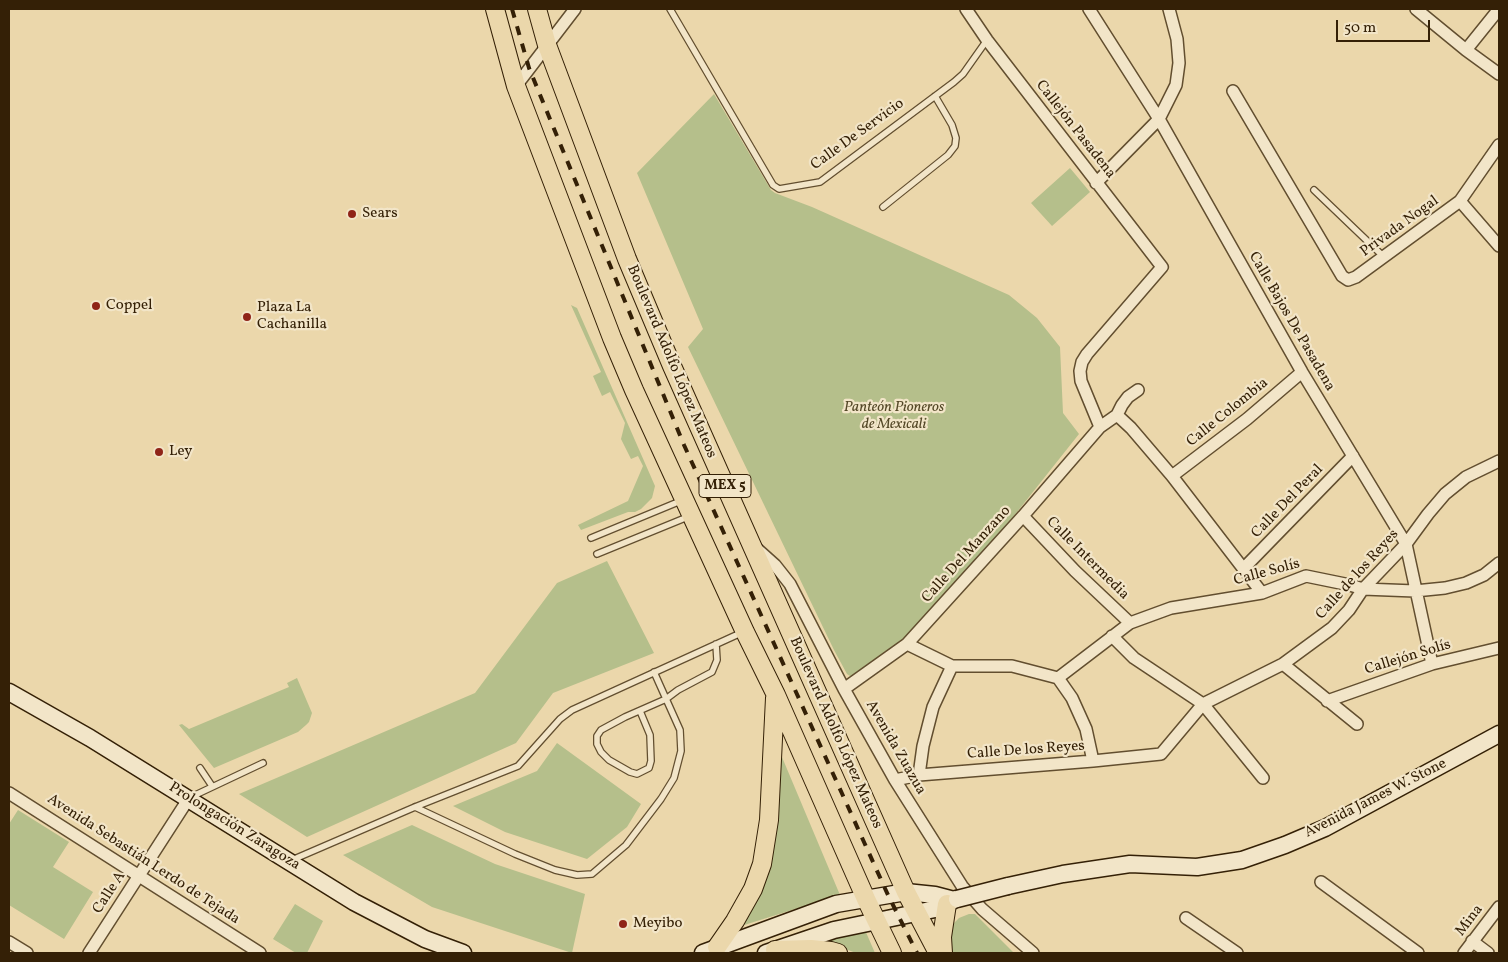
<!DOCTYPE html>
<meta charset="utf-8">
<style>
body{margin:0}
#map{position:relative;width:1508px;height:962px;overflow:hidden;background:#ebd7ab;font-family:Vollkorn,serif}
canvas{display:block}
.frame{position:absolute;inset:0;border:10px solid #342006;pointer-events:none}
.scale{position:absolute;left:1336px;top:20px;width:94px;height:22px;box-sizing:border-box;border:2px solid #342006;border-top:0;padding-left:6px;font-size:15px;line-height:18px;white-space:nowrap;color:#342006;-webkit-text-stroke:4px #f2e5c8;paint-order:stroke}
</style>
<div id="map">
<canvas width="1508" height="962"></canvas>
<div class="frame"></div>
<div class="scale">50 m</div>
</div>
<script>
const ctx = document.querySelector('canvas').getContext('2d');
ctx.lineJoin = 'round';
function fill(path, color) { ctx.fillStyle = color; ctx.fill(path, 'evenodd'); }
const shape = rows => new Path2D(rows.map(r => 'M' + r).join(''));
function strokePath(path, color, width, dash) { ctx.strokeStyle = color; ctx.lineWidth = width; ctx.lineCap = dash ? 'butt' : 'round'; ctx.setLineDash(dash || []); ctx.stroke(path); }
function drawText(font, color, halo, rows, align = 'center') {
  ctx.font = font + ' Vollkorn,serif'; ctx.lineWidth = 4.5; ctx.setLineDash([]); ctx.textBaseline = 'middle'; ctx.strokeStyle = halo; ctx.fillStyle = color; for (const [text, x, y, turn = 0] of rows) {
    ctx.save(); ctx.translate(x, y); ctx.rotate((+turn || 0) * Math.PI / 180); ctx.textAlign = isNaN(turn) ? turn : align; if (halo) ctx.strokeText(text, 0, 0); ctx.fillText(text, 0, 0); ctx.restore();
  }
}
fill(shape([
 [714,94,771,190,775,193,812,207,1009,295,1037,318,1060,347,1063,413,1079,434,994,541,905,640,853,678,847,674,834,650,688,347,703,329,637,173],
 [1070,168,1090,192,1052,226,1031,203],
 [571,305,577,308,655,486,652,498,641,509,635,512,628,512,581,530,578,525,628,501,643,466,638,456,631,459,621,439,625,423,610,392,602,396,593,376,601,372],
 [607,561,654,653,553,693,516,743,307,837,239,794,475,693,557,583],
 [297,678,312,713,309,722,306,725,298,732,214,768,179,725,182,724,189,729,289,687,287,683],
 [557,743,641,804,627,827,587,859,505,832,453,806,537,771],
 [779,750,840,895,741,926,772,854,778,821],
 [18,810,69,842,53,867,93,892,64,939,9,905,9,824],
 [412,825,495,864,585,894,572,953,432,907,343,855],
 [295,904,323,921,307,953,296,953,273,939],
 [969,914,975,914,1014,953,951,953,950,931,952,925,959,918],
 [865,930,875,953,856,953,843,948,804,944]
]), '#b5bf8b');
const lane = shape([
 [670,9,773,185,779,189,820,182,954,82,963,74,987,40],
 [1314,190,1384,257],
 [883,207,948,155,955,146,956,138,952,125,935,96],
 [591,538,683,500],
 [597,554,690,516],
 [640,711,650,735,651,761,649,768,637,774,630,772,609,760,601,752,597,744,597,736,601,730,625,717,666,699,678,690,712,672,717,660,716,644],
 [200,768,212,786],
 [191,797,263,763],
 [415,807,515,854,555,870,577,875,592,874,626,845,661,799,674,778,681,751,680,730,654,672],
 [292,860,415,807,518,766,560,719,572,710,743,632]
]);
const street = shape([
 [966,9,987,40,1162,267,1087,354,1082,362,1080,371,1081,381,1100,427],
 [1089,9,1159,119,1302,372,1406,544,1432,664],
 [1416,9,1466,50,1499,74],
 [1466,50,1499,9],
 [516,86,575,9],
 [1233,91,1342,276,1348,280,1356,277,1460,201,1499,145],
 [1096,183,1159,119,1176,85,1179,63,1177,39,1169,9],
 [1460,201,1499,246],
 [1117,415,1131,428,1172,476,1262,593],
 [1117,415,1122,405,1128,397,1138,390],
 [1172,476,1247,419,1302,372],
 [1023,516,1075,571,1130,623],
 [756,548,775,565,790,584,844,689,895,780,962,886,982,909,1033,953],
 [1244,568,1353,456],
 [1112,636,1134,658,1203,704,1263,778],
 [907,644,952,666,1012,666,1058,678,1072,698,1086,729,1093,761],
 [1283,664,1357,724],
 [1058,678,1130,623,1171,608,1262,593,1306,576,1350,585,1363,589,1415,591,1445,588,1466,583,1484,575,1499,563],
 [844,689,907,644,1023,516,1100,427,1117,415],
 [1327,701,1432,664,1499,648],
 [919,775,923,746,933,707,952,666],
 [895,780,919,775,1093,761,1161,754,1203,704,1283,664,1332,628,1349,610,1363,589,1406,544,1428,514,1445,494,1466,477,1499,461],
 [9,793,260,953],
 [1321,882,1418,953],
 [1186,918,1237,953],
 [1472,941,1488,953],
 [9,942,27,953],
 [89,953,189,798],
 [1464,953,1499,907]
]);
const secondary = shape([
 [9,692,90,738,354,902,425,939,463,953],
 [1008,886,1063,874,1130,864,1197,867,1242,860,1285,845,1325,828,1499,734],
 [703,953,836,904,906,892,935,895,954,900],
 [766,953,834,930,935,909,956,899]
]);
const primary = shape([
 [495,9,516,86,612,338,634,390,745,632,776,695,866,899,892,953],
 [537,9,547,45,627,259,672,366,906,892,938,953],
 [717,947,735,921,753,889,762,864,769,820,775,698],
 [775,950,811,949,831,951,838,953],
 [943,953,942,937,947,904]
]);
strokePath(lane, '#624e2f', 8);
strokePath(street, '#624e2f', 14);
strokePath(secondary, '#342006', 19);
strokePath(primary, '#342006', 20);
strokePath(lane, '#f2e5c8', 5.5);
strokePath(street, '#f2e5c8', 11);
strokePath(secondary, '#f2e5c8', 16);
strokePath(primary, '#ebd7ab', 18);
strokePath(shape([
 [512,9,529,68,684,445,888,895,917,953]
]), '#342006', 4, [9, 9]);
const secondaryBridge = shape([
 [957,899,1008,886]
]);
strokePath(secondaryBridge, '#342006', 19, []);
strokePath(secondaryBridge, '#f2e5c8', 16);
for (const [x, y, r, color] of [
 [352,214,5,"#8f2418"],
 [96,306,5,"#8f2418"],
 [247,317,5,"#8f2418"],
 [159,452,5,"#8f2418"],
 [623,924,5,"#8f2418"]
]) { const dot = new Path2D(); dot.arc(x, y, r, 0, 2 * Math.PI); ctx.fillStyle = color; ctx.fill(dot); strokePath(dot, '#f2e5c8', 2); }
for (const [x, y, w] of [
 [725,486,52]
]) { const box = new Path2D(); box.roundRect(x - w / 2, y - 11.5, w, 23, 4); ctx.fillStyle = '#f2e5c8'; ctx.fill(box); strokePath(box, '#342006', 1); }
drawText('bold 14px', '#342006', null, [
 ["MEX 5",725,486]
]);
drawText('15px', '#342006', '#f2e5c8', [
 ["Callejón Pasadena",1075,130,52],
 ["Calle De Servicio",858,135,-36],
 ["Privada Nogal",1400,227,-36],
 ["Calle Bajos De Pasadena",1291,322,60],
 ["Boulevard Adolfo López Mateos",671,362,67],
 ["Calle Colombia",1228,413,-39],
 ["Calle Del Peral",1288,502,-46],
 ["Calle Del Manzano",967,555,-48],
 ["Calle Intermedia",1087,559,45],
 ["Calle Solís",1267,573,-15],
 ["Calle de los Reyes",1358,575,-48],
 ["Callejón Solís",1408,658,-17],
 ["Boulevard Adolfo López Mateos",835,733,66],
 ["Avenida Zuazua",895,748,60],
 ["Calle De los Reyes",1026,751,-4],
 ["Avenida James W. Stone",1376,799,-27],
 ["Prolongación Zaragoza",234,827,32],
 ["Avenida Sebastián Lerdo de Tejada",143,860,33],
 ["Calle A",110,893,-57],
 ["Mina",1470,921,-53]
]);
drawText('15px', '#342006', '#f2e5c8', [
 ["Sears",362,214],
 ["Coppel",106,306],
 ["Plaza La",257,308],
 ["Cachanilla",257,325],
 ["Ley",169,452],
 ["Meyibo",633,924]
], 'left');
drawText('italic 15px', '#544827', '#f2e5c8', [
 ["Panteón Pioneros",894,408],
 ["de Mexicali",894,425]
]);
</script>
